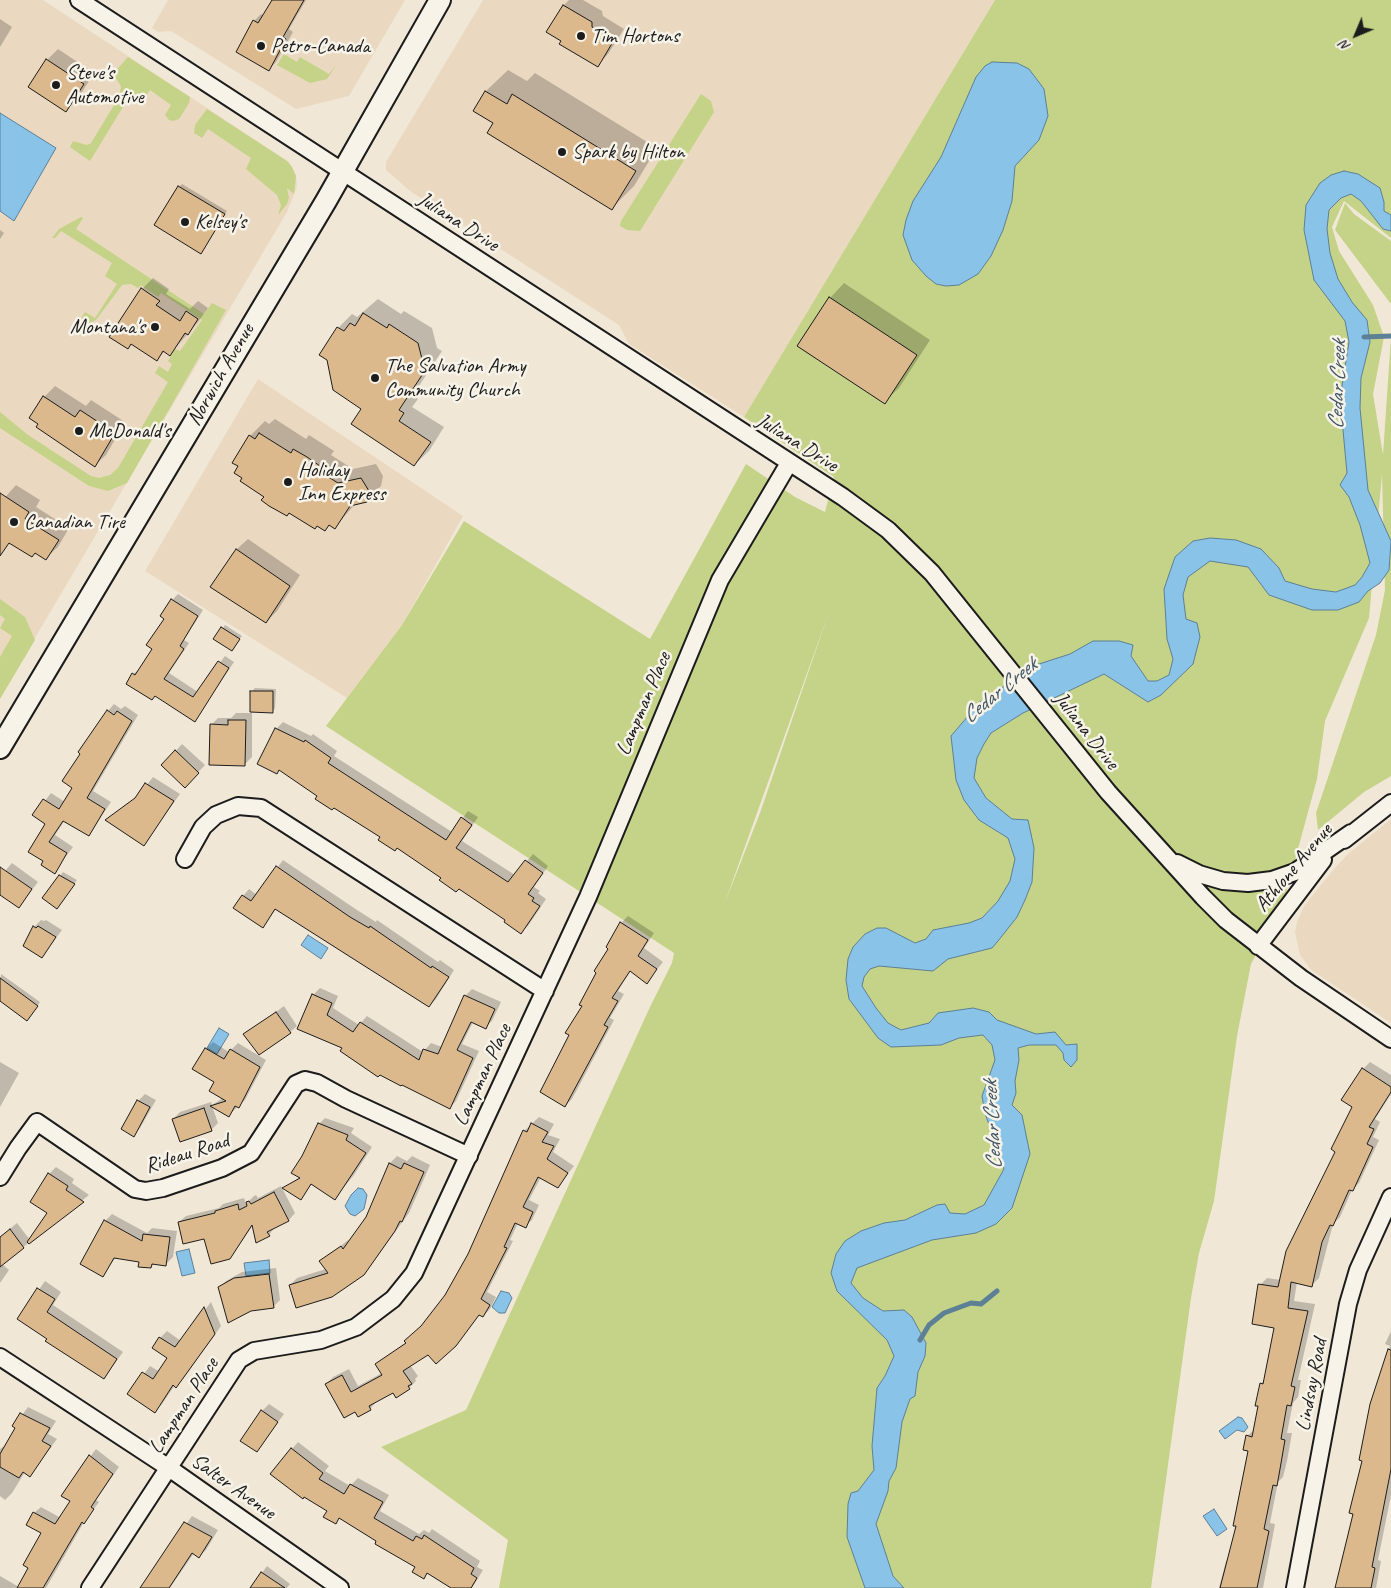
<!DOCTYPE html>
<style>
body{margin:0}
#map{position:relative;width:1391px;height:1588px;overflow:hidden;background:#f1e7d6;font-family:Caveat,sans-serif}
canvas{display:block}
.north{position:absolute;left:1331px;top:10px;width:50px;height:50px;-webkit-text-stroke:4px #f7f3e8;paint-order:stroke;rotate:225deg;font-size:14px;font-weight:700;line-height:20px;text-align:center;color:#1c1c1c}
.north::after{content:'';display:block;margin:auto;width:18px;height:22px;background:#1c1c1c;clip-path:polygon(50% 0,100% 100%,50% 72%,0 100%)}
</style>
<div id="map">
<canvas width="1391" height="1588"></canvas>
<div class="north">N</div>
</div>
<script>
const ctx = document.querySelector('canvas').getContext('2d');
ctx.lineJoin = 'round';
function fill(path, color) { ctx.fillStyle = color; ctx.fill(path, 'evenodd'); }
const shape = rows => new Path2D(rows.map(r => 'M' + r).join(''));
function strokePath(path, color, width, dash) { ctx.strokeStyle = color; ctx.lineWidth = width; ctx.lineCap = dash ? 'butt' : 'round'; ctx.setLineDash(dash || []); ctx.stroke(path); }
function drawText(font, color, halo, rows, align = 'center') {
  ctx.font = font + ' Caveat,sans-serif'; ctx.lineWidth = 5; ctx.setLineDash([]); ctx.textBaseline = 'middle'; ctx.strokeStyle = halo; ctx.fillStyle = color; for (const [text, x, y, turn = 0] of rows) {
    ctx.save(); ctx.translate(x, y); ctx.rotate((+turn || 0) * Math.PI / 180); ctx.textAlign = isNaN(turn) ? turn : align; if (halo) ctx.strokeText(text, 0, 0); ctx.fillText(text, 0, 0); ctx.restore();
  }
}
fill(shape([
 [0,0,43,0,289,162,296,176,297,187,287,212,0,697],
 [168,0,405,0,349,96,296,109,171,31,158,32,152,28],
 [483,0,995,0,744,417,629,344,619,325,410,191,386,170,386,162],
 [258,379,463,516,402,625,347,698,145,571],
 [1391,819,1391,1023,1311,970,1300,955,1295,933,1297,922,1304,906,1333,870,1348,854]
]), '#ead9c0');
fill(shape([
 [995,0,1391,0,1391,238,1344,201,1332,227,1339,251,1373,305,1384,337,1373,394,1383,455,1391,337,1391,776,1364,792,1318,830,1316,813,1376,635,1385,590,1382,474,1369,618,1325,721,1317,779,1283,904,1251,964,1237,1036,1214,1201,1199,1253,1191,1298,1151,1588,499,1588,508,1540,381,1447,466,1410,650,1007,672,963,674,953,326,726,402,625,464,521,650,639,746,464,795,497,825,512,834,477,744,417],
 [829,612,760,813,724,905],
 [284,54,297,62,300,57,329,74,337,64,327,79,310,83,277,65],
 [128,57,190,97,189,103,179,119,173,121,169,120,165,115,171,105,150,90,140,104,129,97,90,161,70,147,73,141,87,145,91,143,119,97,121,86,113,74],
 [701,94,711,101,714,112,640,231,627,230,620,226,621,221],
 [207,109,287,161,292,167,296,176,294,194,287,188,289,198,287,204,278,215,281,205,277,195,246,169,251,158,208,129,202,138,194,133,195,125],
 [1345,203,1354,214,1391,241,1391,304,1335,230],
 [81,217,83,218,76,229,204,314,212,303,226,310,127,483,108,491,89,486,0,428,0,412,28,435,91,476,99,478,110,475,118,468,168,382,155,373,159,366,168,372,172,364,168,361,175,349,180,351,202,320,161,293,158,297,141,285,138,288,131,284,122,285,96,320,85,325,80,323,80,320,85,312,95,318,117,284,105,276,112,263,61,231,55,238,52,238,59,229],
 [0,599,25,617,35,640,0,699,0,657,12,636,0,628,5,619,0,615]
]), '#c4d387');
const water = shape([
 [992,62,1017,63,1029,69,1044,89,1048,116,1039,140,1015,166,1012,201,1003,230,991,256,978,274,959,285,946,286,936,284,926,276,912,260,903,235,906,220,913,201,941,157,976,77,985,66,992,62],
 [0,113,56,148,14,221,0,211,0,113],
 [1344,171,1358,174,1380,188,1384,202,1384,211,1391,215,1391,231,1383,229,1361,201,1351,194,1341,198,1329,210,1327,229,1330,253,1338,279,1352,302,1367,320,1370,342,1361,378,1360,408,1368,490,1391,541,1389,570,1380,583,1368,591,1359,602,1338,610,1312,610,1269,595,1248,567,1210,561,1188,577,1183,595,1186,619,1197,623,1200,637,1193,664,1161,695,1148,702,1104,674,1023,713,991,733,984,744,977,758,974,778,986,798,1012,819,1028,820,1034,848,1032,882,1025,900,1017,917,998,941,992,948,948,959,933,971,879,966,870,969,864,977,862,986,876,1008,888,1023,901,1030,929,1023,938,1013,973,1008,989,1012,997,1020,1036,1034,1055,1032,1066,1045,1077,1044,1077,1060,1071,1067,1064,1060,1063,1053,1056,1045,1029,1045,1018,1048,1019,1060,1015,1081,1016,1093,1012,1105,1022,1115,1030,1154,1012,1208,996,1224,976,1233,932,1240,857,1268,851,1283,863,1298,883,1311,904,1310,912,1317,926,1343,925,1356,918,1372,915,1396,910,1399,902,1422,896,1468,889,1481,888,1491,876,1524,893,1576,904,1588,865,1588,847,1537,848,1504,851,1493,858,1491,874,1470,872,1446,877,1388,885,1376,894,1356,887,1340,837,1291,831,1273,836,1254,845,1241,861,1231,884,1223,905,1220,937,1205,945,1204,950,1213,965,1214,984,1205,1004,1169,985,1113,982,1096,995,1060,992,1045,983,1035,959,1038,941,1045,891,1047,878,1038,849,999,846,980,848,959,853,947,865,934,877,928,886,928,915,943,926,939,933,930,969,923,982,918,998,901,1010,881,1015,859,1008,838,979,820,964,800,956,780,951,736,980,702,1003,687,1036,665,1070,654,1093,641,1119,641,1133,645,1131,656,1148,681,1157,681,1169,675,1173,659,1167,639,1164,589,1175,557,1193,541,1210,538,1236,540,1261,549,1279,568,1285,581,1312,589,1336,592,1355,585,1362,577,1370,563,1360,525,1349,497,1340,485,1347,473,1340,398,1349,342,1345,321,1314,280,1304,230,1306,205,1320,183,1331,175,1344,171],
 [308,935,328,948,321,959,301,945,308,935],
 [219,1028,229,1034,217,1054,207,1048,219,1028],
 [358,1188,363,1189,367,1195,364,1209,355,1216,350,1214,345,1206,351,1195,358,1188],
 [189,1249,195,1273,182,1276,176,1252,189,1249],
 [269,1260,270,1273,246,1276,244,1263,269,1260],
 [501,1291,509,1293,512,1298,505,1313,499,1313,492,1307,501,1291],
 [1238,1417,1242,1418,1248,1427,1244,1432,1237,1430,1225,1439,1219,1431,1238,1417],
 [1214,1509,1227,1529,1217,1536,1203,1516,1214,1509]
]);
fill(water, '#89c3e8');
strokePath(water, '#5d8096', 1);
fill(shape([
 [273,0,306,0,289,29,293,32,276,62,269,69,254,21,261,14,264,16],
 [569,0,583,0,602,11,603,16,624,29,608,54,598,65,564,5],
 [0,19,12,27,0,47],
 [58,49,94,73,77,100,66,110,47,60],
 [508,70,527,81,535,73,657,148,634,186,612,208,474,110,486,91],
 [182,184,227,211,201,252,179,187],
 [0,230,4,233,0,239],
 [153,278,169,289,166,294,190,309,198,301,208,308,198,322,170,354,165,351,157,359,142,289],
 [844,283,930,340,899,388,884,402,830,298],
 [378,299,401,314,404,311,432,328,437,348,442,351,413,395,418,399,412,407,444,427,429,451,414,465,363,409,338,328,352,314,357,317],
 [55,386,86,406,91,400,125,422,106,455,95,465,44,397],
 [275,419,306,439,309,435,334,451,331,455,353,469,376,464,383,476,381,486,366,501,356,503,335,527,330,524,325,529,265,496,244,477,240,466,234,462,250,436,265,421,269,424],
 [16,485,40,500,36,507,69,528,58,547,46,558,36,552,10,542,0,551,0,503],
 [248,539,300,575,277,611,266,622,212,586,237,549],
 [178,594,203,610,184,640,189,643,169,673,198,692,225,656,234,662,195,720,156,695,128,684,133,674,140,669,153,648,172,600],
 [225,625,242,636,234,646,215,639],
 [255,688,276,689,275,708,272,712,252,711,252,757,245,764,211,725,218,718,231,718,236,713,251,713,252,691],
 [114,704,121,709,125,706,138,715,93,791,111,802,89,835,65,820,55,835,73,847,54,872,45,861,47,824,34,815,51,793,65,802,74,787,82,753,108,711],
 [283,722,311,736,313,734,337,751,334,756,452,832,468,811,478,817,462,841,515,875,533,854,548,866,534,887,540,891,538,893,546,899,528,926,521,932,507,920,280,769,276,773,276,729],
 [182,744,205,765,185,786,163,765],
 [153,777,180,794,144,844,107,819,139,795],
 [283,860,357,910,376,922,377,920,438,962,440,960,454,970,436,999,429,1006,276,909,263,926,243,896,249,889,257,895],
 [12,863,38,882,19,907,0,893,0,877],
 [63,872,77,880,60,904,44,898],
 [628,916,654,933,644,948,663,962,647,982,631,970,618,991,624,994,610,1018,614,1020,572,1099,565,1106,570,1035,621,923],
 [41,920,44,921,46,920,62,930,42,957,34,927],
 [1,974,40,1002,30,1017,0,1000],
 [320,988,338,996,333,1008,359,1025,367,1016,423,1052,431,1043,442,1047,466,995,472,989,501,1002,492,1021,485,1027,473,1022,462,1044,479,1051,456,1101,450,1108,344,1047,313,995],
 [284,1006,297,1026,290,1032,245,1035],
 [213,1042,229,1052,238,1043,266,1060,245,1100,229,1115,212,1106,218,1123,211,1130,173,1119,180,1112,211,1102,212,1105,223,1098,216,1082,206,1049],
 [0,1062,19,1073,0,1107],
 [1370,1062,1391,1075,1391,1094,1375,1119,1380,1122,1373,1137,1379,1140,1359,1183,1352,1190,1340,1217,1333,1224,1319,1278,1312,1285,1297,1282,1294,1301,1315,1304,1298,1380,1301,1380,1298,1397,1293,1403,1287,1433,1292,1433,1287,1461,1283,1477,1278,1482,1270,1523,1275,1524,1263,1588,1219,1588,1226,1561,1231,1557,1249,1450,1247,1436,1255,1429,1261,1384,1264,1380,1275,1327,1260,1285,1267,1278,1281,1280,1337,1151,1354,1107,1363,1069],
 [145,1094,156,1100,140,1128,134,1135,138,1101],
 [539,1117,554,1124,548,1135,560,1139,553,1152,574,1166,558,1186,541,1177,529,1200,539,1205,532,1220,525,1226,518,1223,510,1240,513,1241,487,1292,496,1297,490,1309,483,1316,480,1314,455,1345,428,1354,410,1365,418,1376,415,1379,416,1381,409,1388,397,1396,394,1391,377,1401,370,1409,326,1384,333,1377,349,1369,358,1386,382,1373,376,1364,407,1342,423,1325,446,1295,469,1255,524,1131],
 [325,1118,354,1128,351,1133,372,1147,354,1175,335,1198,312,1184,300,1198,284,1188,300,1177,304,1157,319,1124],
 [397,1156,407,1161,412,1156,430,1165,409,1213,370,1266,363,1274,290,1285,297,1278,326,1269,321,1262,348,1240,349,1242,367,1218,390,1163],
 [56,1167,74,1179,72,1183,89,1195,2,1264,9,1270,0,1283,0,1237,17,1223,30,1240,49,1213,49,1174],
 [281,1186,295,1213,289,1220,275,1227,269,1235,253,1225,230,1258,205,1237,179,1222,186,1216,219,1208,223,1204,244,1198,246,1204,254,1196,256,1195,258,1198],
 [112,1214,147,1233,152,1228,177,1231,173,1257,166,1264,155,1263,151,1267,141,1261,116,1257,103,1276,105,1221],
 [276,1268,280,1300,273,1307,219,1288,226,1281,242,1272],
 [45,1281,61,1292,53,1305,123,1352,104,1378,19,1318],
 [211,1302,221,1326,183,1379,176,1386,175,1385,162,1404,155,1411,129,1394,150,1366,160,1372,169,1358,160,1338,167,1331,181,1341],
 [1391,1331,1391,1495,1378,1560,1381,1561,1376,1588,1336,1588,1355,1513,1371,1404,1390,1346,1385,1344],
 [269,1404,284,1414,256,1451,262,1411],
 [28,1407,56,1421,48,1434,57,1439,30,1475,25,1472,12,1493,5,1500,0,1496,0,1449,7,1444,17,1428,14,1426],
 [298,1442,329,1466,325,1471,350,1486,358,1478,389,1495,380,1511,419,1534,424,1530,429,1533,432,1529,480,1561,477,1567,483,1570,472,1588,454,1588,428,1573,424,1577,416,1567,378,1541,340,1517,335,1522,292,1449],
 [96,1449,119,1467,96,1500,99,1502,84,1522,46,1588,0,1588,0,1576,19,1587,30,1568,43,1532,34,1513,41,1507,61,1518,72,1501,62,1495],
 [192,1516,218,1530,206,1550,199,1556,194,1553,170,1588,141,1588],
 [267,1566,290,1584,287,1588,251,1588]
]), '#0003');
strokePath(shape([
 [1364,337,1391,336],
 [920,1340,929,1325,944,1313,971,1303,981,1304,997,1291]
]), '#5d8096', 5);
const building = shape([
 [272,0,304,0,283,37,286,39,269,71,236,52,253,20,258,23,272,0],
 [563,5,592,22,592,27,614,40,598,67,559,44,561,41,546,32,563,5],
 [46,59,84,84,66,112,28,87,46,59],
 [485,91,507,104,512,94,636,171,612,210,487,133,493,123,473,111,485,91],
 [178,186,225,214,201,254,154,225,178,186],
 [141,288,160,301,156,305,180,321,186,311,198,319,188,335,185,333,170,356,163,351,157,361,131,344,128,349,109,337,141,288],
 [829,297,917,355,885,404,797,346,829,297],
 [363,313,387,328,389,324,418,343,423,363,428,366,399,410,404,413,399,421,431,442,414,466,351,424,361,409,333,390,327,360,319,355,337,327,344,331,350,323,355,326,363,313],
 [43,396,75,417,80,410,115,433,95,467,36,427,38,424,29,418,43,396],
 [259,433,291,453,293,449,307,457,320,466,317,470,338,483,361,478,369,491,367,502,350,506,335,529,329,525,325,531,317,526,315,529,289,513,287,516,269,506,261,500,264,497,240,481,242,478,234,473,238,466,232,463,249,435,255,439,259,433],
 [0,493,29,512,25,519,59,540,46,560,35,553,32,557,9,543,0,556,0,493],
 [236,549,290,586,266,623,210,587,236,549],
 [171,599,198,616,180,646,184,649,164,679,193,697,218,661,229,668,195,722,155,696,152,700,126,684,132,673,135,675,152,649,146,645,164,619,160,616,171,599],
 [221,627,240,639,232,651,213,639,221,627],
 [250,691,273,691,273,713,250,712,250,691],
 [107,710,114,715,117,711,132,721,87,798,105,809,89,836,63,821,49,842,67,853,55,874,41,865,43,861,28,852,45,824,32,815,43,799,59,809,72,788,62,781,80,754,78,752,107,710],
 [228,720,246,720,245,766,209,765,210,724,228,725,228,720],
 [275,728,304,742,305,740,331,758,328,763,446,840,461,817,472,825,456,848,508,882,525,860,543,873,528,894,534,898,532,901,540,906,521,934,504,922,505,920,459,889,456,892,439,880,441,878,397,848,395,851,378,840,380,837,334,808,332,810,315,799,317,796,279,770,277,774,257,764,275,728],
 [175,750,199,773,185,788,161,765,175,750],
 [145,783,174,801,144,846,105,820,135,798,145,783],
 [276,866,350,917,369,928,370,926,431,968,432,966,449,977,429,1007,275,909,263,928,233,908,242,895,251,901,276,866],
 [0,867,32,889,19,908,0,895,0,867],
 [59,875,75,884,57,909,42,898,59,875],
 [620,922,648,940,638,956,657,969,647,984,630,971,612,998,618,1001,604,1025,608,1027,565,1107,540,1092,569,1035,565,1033,582,1006,579,1005,596,973,594,971,608,949,606,947,620,922],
 [33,926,36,928,38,926,56,937,42,958,23,946,33,926],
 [0,978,38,1006,27,1021,0,1001,0,978],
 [312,994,332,1003,327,1015,353,1032,360,1022,419,1060,423,1049,438,1054,464,995,495,1009,486,1029,471,1022,457,1050,473,1058,450,1109,402,1085,401,1086,380,1075,378,1077,340,1051,342,1048,297,1029,312,994],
 [276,1012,291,1033,259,1055,243,1034,276,1012],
 [205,1048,224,1059,230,1049,260,1067,239,1108,235,1106,229,1117,210,1106,226,1101,209,1091,214,1082,192,1069,205,1048],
 [1362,1068,1391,1087,1391,1092,1369,1127,1374,1129,1367,1144,1373,1147,1353,1191,1349,1190,1333,1226,1330,1225,1322,1242,1312,1287,1291,1282,1288,1308,1308,1311,1291,1386,1295,1387,1291,1406,1287,1405,1281,1439,1285,1440,1280,1469,1277,1486,1273,1485,1264,1529,1269,1531,1257,1588,1220,1588,1236,1526,1233,1526,1248,1451,1243,1450,1246,1435,1252,1437,1258,1406,1255,1406,1260,1383,1263,1384,1274,1328,1252,1324,1258,1284,1278,1287,1286,1251,1335,1152,1331,1149,1352,1107,1341,1100,1362,1068],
 [137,1100,150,1107,134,1137,121,1129,137,1100],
 [204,1108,212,1131,180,1142,172,1119,204,1108],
 [318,1123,348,1135,346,1140,366,1153,335,1200,311,1184,301,1200,282,1188,300,1178,291,1173,302,1156,318,1123],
 [531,1123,548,1132,542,1142,554,1146,547,1159,568,1173,558,1188,538,1177,523,1207,533,1212,526,1228,515,1223,504,1247,507,1248,481,1299,490,1305,483,1317,479,1315,456,1346,436,1364,428,1355,403,1371,412,1384,408,1386,410,1389,396,1398,393,1393,369,1406,371,1410,358,1417,355,1412,344,1418,325,1384,342,1375,351,1392,382,1375,375,1364,406,1343,404,1341,421,1326,445,1295,468,1254,523,1130,527,1132,531,1123],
 [389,1163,401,1169,404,1163,424,1172,402,1222,400,1221,395,1231,364,1275,332,1297,296,1308,289,1285,328,1273,319,1261,341,1246,343,1249,366,1217,389,1163],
 [48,1173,68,1186,66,1190,84,1202,29,1244,27,1242,47,1213,30,1202,48,1173],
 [274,1192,289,1221,267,1232,270,1236,256,1243,252,1225,230,1259,211,1264,204,1239,183,1244,178,1222,215,1213,215,1211,238,1204,239,1210,247,1206,246,1202,249,1201,251,1204,274,1192],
 [104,1220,142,1241,143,1234,170,1237,166,1266,152,1264,151,1268,138,1267,139,1262,114,1258,103,1277,80,1264,104,1220],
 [10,1229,24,1248,0,1267,0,1237,10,1229],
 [269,1274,274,1308,251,1311,228,1323,218,1287,234,1278,269,1274],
 [37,1288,55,1299,47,1312,117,1359,104,1379,45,1341,47,1339,17,1319,37,1288],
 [204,1307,215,1334,176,1388,173,1385,155,1413,127,1394,142,1372,153,1379,167,1358,152,1348,159,1337,175,1347,204,1307],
 [1388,1349,1391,1350,1391,1469,1372,1567,1375,1568,1371,1588,1335,1588,1353,1514,1349,1513,1362,1461,1359,1460,1370,1404,1388,1349],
 [261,1410,278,1422,257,1452,240,1441,261,1410],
 [20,1413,50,1428,42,1441,51,1446,30,1477,23,1472,19,1478,0,1467,0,1454,15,1428,12,1426,20,1413],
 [291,1448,323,1473,319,1479,344,1494,350,1484,383,1502,374,1518,413,1541,416,1536,422,1539,424,1535,474,1568,471,1574,477,1578,471,1588,451,1588,427,1573,424,1579,412,1572,415,1567,375,1544,376,1541,339,1518,336,1524,323,1517,327,1511,304,1497,303,1499,270,1474,291,1448],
 [89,1455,113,1474,91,1507,94,1509,84,1524,82,1522,43,1588,17,1588,28,1568,23,1565,41,1533,26,1525,33,1512,55,1524,70,1501,61,1496,89,1455],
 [184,1522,212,1537,199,1558,192,1553,169,1588,140,1588,184,1522],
 [261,1572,285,1588,250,1588,261,1572]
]);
fill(building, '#dbb98d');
strokePath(building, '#1c1c1c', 1);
const minor = shape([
 [79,0,843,497,888,530,932,573,1108,792,1203,897,1226,920,1301,978,1391,1039],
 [1344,840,1391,803],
 [185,859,203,827,216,815,238,806,261,808,545,991],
 [1177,863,1199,874,1223,881,1248,883,1272,880,1295,872,1351,833],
 [1258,946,1323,860],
 [0,1177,18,1148,37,1122,135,1189,146,1191,163,1188,222,1168,251,1153,296,1084,305,1080,317,1083,346,1099,469,1156],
 [0,1357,169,1468,340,1588],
 [90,1588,239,1360,254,1351,321,1340,356,1327,393,1299,414,1273,588,897,720,580,789,463],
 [1295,1588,1348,1304,1358,1270,1391,1197]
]);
const major = shape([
 [0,748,326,201,440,0]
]);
strokePath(minor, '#1c1c1c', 20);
strokePath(major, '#1c1c1c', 24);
strokePath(minor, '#f7f3e8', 16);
strokePath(major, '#f7f3e8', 20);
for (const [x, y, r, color] of [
 [581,36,5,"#1c1c1c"],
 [261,46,5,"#1c1c1c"],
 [56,85,5,"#1c1c1c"],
 [562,152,5,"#1c1c1c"],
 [185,222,5,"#1c1c1c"],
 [155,327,5,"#1c1c1c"],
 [375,378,5,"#1c1c1c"],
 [79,431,5,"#1c1c1c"],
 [288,482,5,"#1c1c1c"],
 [14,522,5,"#1c1c1c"]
]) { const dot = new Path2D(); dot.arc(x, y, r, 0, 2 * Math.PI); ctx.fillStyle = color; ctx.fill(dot); strokePath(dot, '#f7f3e8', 2); }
drawText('21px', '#1c1c1c', '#f7f3e8', [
 ["Tim Hortons",591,36],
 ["Petro-Canada",271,46],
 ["Steve's",66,73],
 ["Automotive",66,97],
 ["Spark by Hilton",572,152],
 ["Kelsey's",195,222],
 ["Montana's",145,327,"right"],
 ["The Salvation Army",385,366],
 ["Community Church",385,390],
 ["McDonald's",89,431],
 ["Holiday",298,470],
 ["Inn Express",298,494],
 ["Canadian Tire",24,522]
], 'left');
drawText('21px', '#1c1c1c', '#f7f3e8', [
 ["Juliana Drive",458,222,33],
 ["Norwich Avenue",221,375,-60],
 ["Juliana Drive",797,443,32],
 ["Lampman Place",644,704,-67],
 ["Juliana Drive",1086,731,52],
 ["Athlone Avenue",1294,868,-50],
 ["Lampman Place",483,1075,-65],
 ["Rideau Road",187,1154,-18],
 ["Lindsay Road",1312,1385,-79],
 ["Lampman Place",184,1406,-57],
 ["Salter Avenue",233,1487,35]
]);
drawText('italic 22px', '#425663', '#f7f3e8', [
 ["Cedar Creek",1338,385,-88],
 ["Cedar Creek",1000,691,-39],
 ["Cedar Creek",993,1125,-93]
]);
</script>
